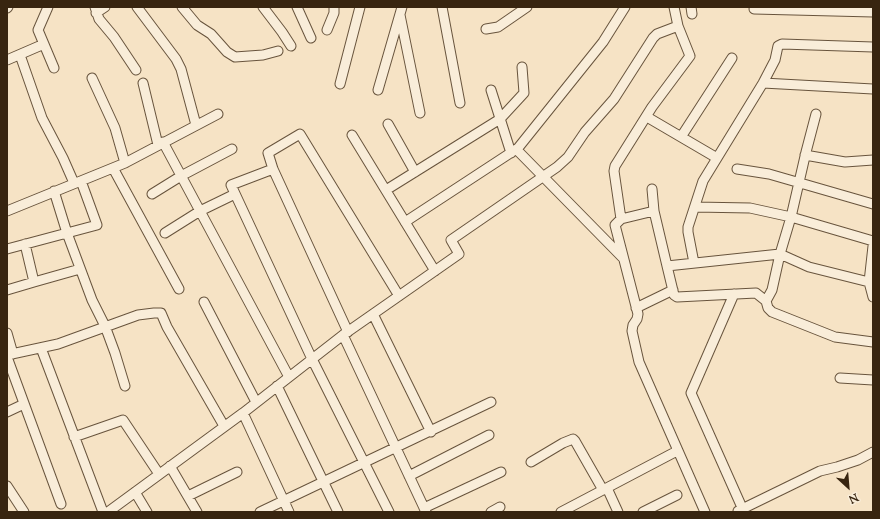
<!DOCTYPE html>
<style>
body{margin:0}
#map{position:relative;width:880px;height:519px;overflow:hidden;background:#f6e3c5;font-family:"Sorts Mill Goudy",serif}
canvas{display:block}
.frame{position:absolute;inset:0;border:8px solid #382510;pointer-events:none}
.north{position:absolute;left:828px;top:467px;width:40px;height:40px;-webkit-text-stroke:3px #f9edd9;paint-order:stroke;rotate:154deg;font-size:11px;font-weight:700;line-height:16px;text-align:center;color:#382510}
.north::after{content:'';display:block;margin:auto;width:14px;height:18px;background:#382510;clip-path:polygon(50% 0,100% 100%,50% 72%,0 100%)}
</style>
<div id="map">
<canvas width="880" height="519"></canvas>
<div class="frame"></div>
<div class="north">N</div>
</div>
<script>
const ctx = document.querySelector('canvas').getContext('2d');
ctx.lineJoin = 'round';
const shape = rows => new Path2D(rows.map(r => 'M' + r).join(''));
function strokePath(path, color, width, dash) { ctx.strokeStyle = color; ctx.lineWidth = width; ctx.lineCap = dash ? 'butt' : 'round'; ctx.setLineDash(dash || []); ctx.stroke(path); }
const minor = shape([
 [48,7,38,30,54,68],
 [95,7,99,19,114,37,136,70],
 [137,7,176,59,181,69,196,125],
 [182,7,197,25,211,34,227,52,235,57,263,55,278,51],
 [263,7,282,32,291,46],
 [297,7,311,38],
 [442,7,460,103],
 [691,7,692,14],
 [7,8,8,7],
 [754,9,873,12],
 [96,13,105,7],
 [400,15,420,113],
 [486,29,498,27,527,7],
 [327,30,334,13,334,7],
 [20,55,42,118,63,158,74,183],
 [7,60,44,44],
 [92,78,115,128,125,163],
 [143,83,158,145],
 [763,83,873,89],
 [340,84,360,7],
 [378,90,402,7],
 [491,90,511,153],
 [647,117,717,158],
 [388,124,415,172],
 [352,135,435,271],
 [681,137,732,58],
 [163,142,289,377],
 [517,150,623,258],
 [805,155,845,162,873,160],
 [113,168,179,289],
 [273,169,268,153,300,134,399,296],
 [737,169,769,174,873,204],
 [652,189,654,211,667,266,674,295,677,297,756,293,766,301,768,308,772,312,835,337,873,342],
 [386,190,500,119,524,93,522,67],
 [54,191,67,233,92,300,105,326,115,353,125,386],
 [152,194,181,176,232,149],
 [695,207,750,208,791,217,873,241],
 [7,211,125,163,218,114],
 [654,211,621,219,615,225,638,314,637,319,633,325,632,331,639,362,705,512],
 [621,219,614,171,615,166,652,107,690,56,678,26,674,7],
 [405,222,518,148,603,42,625,7],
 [165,233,200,211,235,194],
 [873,246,869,282,873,297],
 [7,249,97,225,81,181],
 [694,263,688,232,688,227,703,181,763,83,775,60,778,46,782,44,873,47],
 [667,266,780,254,809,267,869,282,873,281],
 [34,282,80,269],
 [7,290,34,282,25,244],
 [734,294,691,393,744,512],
 [766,301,772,290,780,254,791,217,806,152,816,114],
 [204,302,256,402],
 [636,308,673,290],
 [373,314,431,432],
 [348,332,273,169,231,185,312,359,389,512],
 [7,333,13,354],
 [343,335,426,512],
 [41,348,103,512],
 [7,355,58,344,138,315,154,313,161,313,167,327,224,426],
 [7,357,61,504],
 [840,378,873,380],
 [277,386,338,512],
 [7,412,24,404],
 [243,413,289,512],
 [74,437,123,420,159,474],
 [531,462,563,443,573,439,575,441,603,490],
 [170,466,197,512],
 [409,476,489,435],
 [7,486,24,512],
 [607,488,618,512],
 [135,492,147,512],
 [188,496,237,472],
 [424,508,501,472],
 [738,511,820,471,837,467,858,460,873,452],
 [108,512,243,413,343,335,459,254,451,240,557,167,568,157,585,132,614,99,653,38,657,34,678,26],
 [260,512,491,402],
 [491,512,500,507],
 [561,512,677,451],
 [643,512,677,495]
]);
strokePath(minor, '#68543d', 11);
strokePath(minor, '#f9edd9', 9);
</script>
